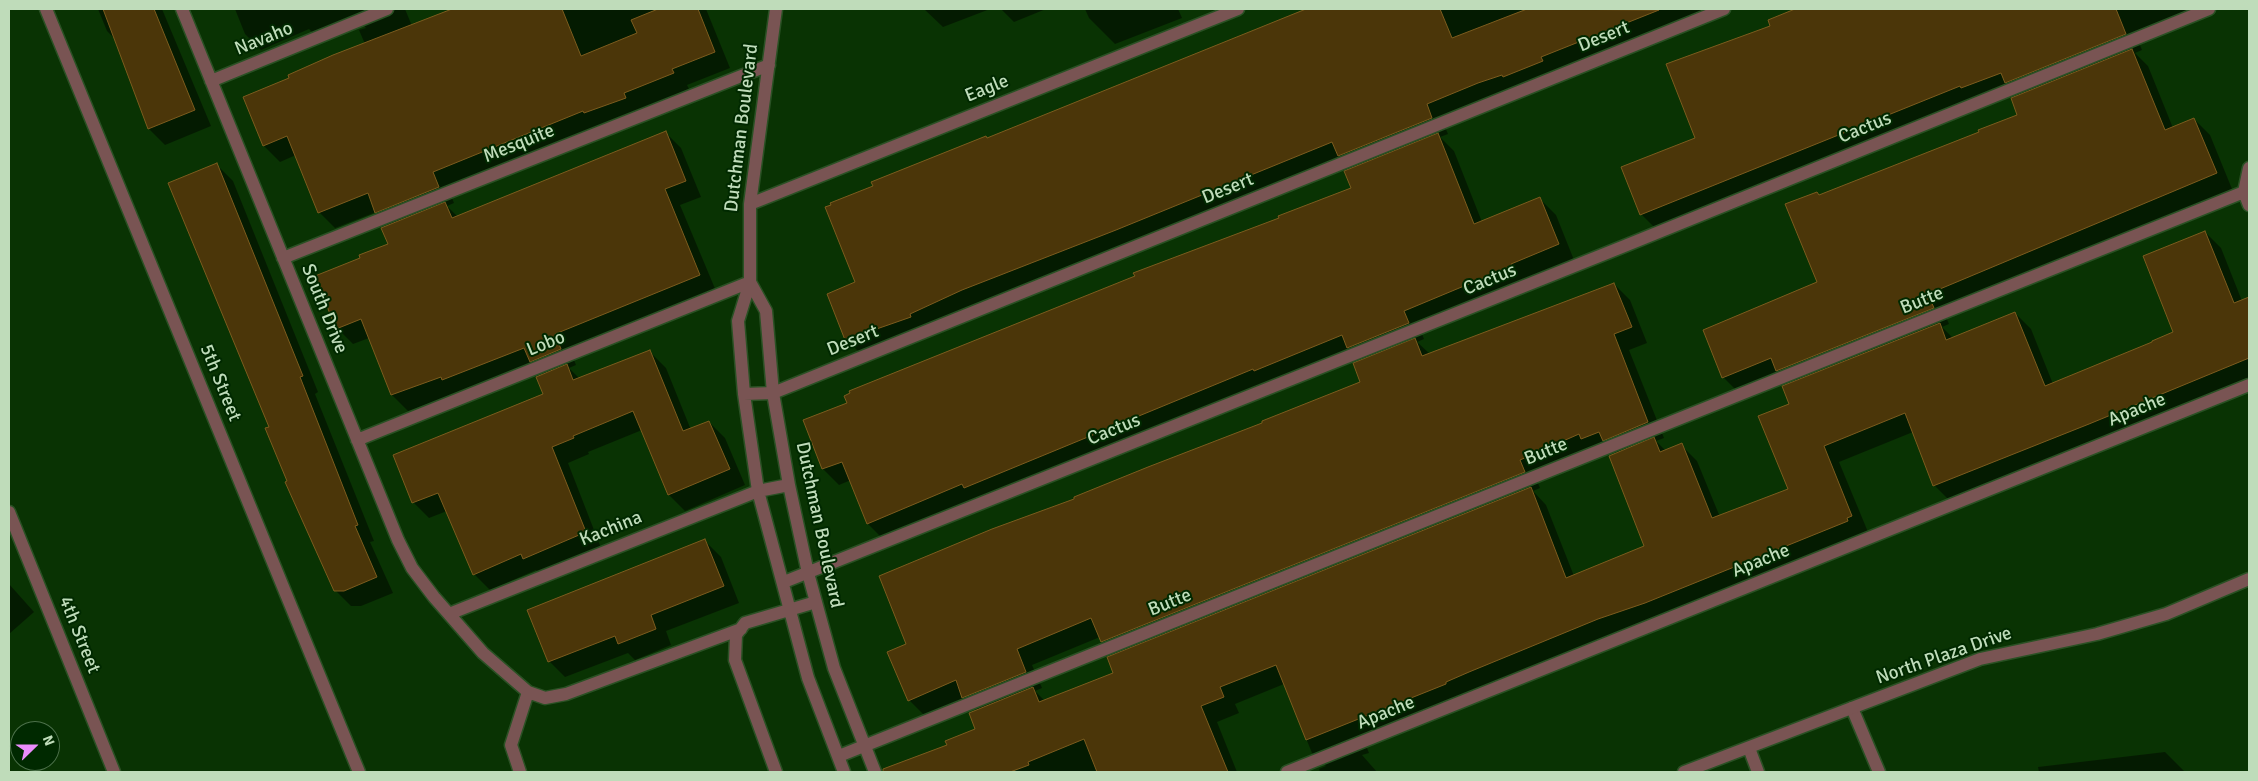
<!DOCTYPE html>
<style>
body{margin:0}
#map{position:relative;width:2258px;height:781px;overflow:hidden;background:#093303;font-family:Signika,sans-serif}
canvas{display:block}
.frame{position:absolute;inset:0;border:10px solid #bfdcba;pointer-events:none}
.north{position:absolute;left:10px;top:721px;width:50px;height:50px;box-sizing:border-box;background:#002900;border:1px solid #4c714a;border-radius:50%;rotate:68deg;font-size:14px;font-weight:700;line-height:20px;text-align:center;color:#bfdcba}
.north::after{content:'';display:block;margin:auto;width:18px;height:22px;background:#eb8dfc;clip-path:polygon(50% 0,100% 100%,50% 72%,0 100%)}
</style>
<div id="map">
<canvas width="2258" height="781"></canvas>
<div class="frame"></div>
<div class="north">N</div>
</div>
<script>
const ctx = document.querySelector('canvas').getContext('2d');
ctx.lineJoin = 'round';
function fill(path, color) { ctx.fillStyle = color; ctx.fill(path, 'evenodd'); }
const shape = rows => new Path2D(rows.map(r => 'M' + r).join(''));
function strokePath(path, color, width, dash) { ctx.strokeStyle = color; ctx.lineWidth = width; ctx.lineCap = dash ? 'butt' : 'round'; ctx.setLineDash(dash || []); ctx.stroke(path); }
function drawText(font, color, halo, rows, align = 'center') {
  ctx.font = font + ' Signika,sans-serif'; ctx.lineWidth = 4; ctx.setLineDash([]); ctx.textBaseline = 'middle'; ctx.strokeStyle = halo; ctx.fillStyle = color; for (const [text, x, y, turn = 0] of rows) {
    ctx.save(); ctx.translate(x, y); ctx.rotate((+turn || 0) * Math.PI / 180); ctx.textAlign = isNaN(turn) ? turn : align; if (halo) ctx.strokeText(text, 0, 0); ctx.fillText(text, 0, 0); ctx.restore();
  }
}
fill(shape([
 [98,9,162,9,211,126,165,145,149,129,116,40,107,31],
 [235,9,405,9,412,26,454,9,706,9,730,68,687,85,689,89,639,110,641,114,448,188,454,203,447,206,458,217,665,132,681,148,701,197,680,205,716,291,570,350,576,365,569,368,580,379,650,352,666,368,691,430,709,422,725,438,745,485,685,511,669,495,642,430,588,452,589,454,568,463,601,548,540,574,536,570,490,590,474,574,447,511,429,518,413,502,544,394,544,375,535,365,460,395,457,393,408,411,392,395,369,338,353,344,337,328,362,259,390,244,390,226,376,212,335,228,319,212,296,155,280,162,264,146,244,97,290,79,365,44,359,30,366,28,354,15,313,33,309,29,261,50,245,34],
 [924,9,990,9,943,27],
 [1001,9,1046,9,1014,22],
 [1085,9,1178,9,1182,18,1115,44,1089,18],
 [1308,9,1716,9,1442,120,1448,134,1440,137,1454,151,1482,222,1540,199,1556,215,1574,260,1419,327,1424,339,1417,342,1430,354,1614,284,1630,300,1647,343,1629,350,1664,438,1656,441,1666,451,1681,445,1697,461,1720,517,1789,490,1791,384,1783,376,1739,393,1723,377,1819,283,1819,196,1981,133,2019,115,2019,96,2013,90,1657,230,1641,214,1696,138,1772,27,1769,20,1798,9,2203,9,2136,36,2142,50,2135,53,2148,66,2173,128,2194,119,2210,135,2232,189,1943,310,1949,324,1942,327,1953,338,2015,313,2031,329,2053,384,2175,333,2205,232,2221,248,2242,301,2249,299,2249,380,1950,501,1934,485,1913,432,1839,462,1868,532,1363,738,1369,753,1362,755,1377,772,1320,772,1319,769,1326,766,1312,753,1284,684,1235,704,1239,713,1217,722,1237,772,904,772,901,764,948,746,977,730,977,711,965,699,925,716,909,700,908,645,1073,501,1072,499,1264,424,1361,382,1362,361,1353,353,884,540,868,524,851,480,839,485,823,469,804,421,849,404,1352,189,1352,169,1343,159,862,355,846,339,857,283,988,139],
 [1612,449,1617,454,1646,547,1574,576,1546,505,1533,491,1540,488,1535,476],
 [1100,637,1115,655,1114,673,1045,701,1035,691,1042,688,1032,665],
 [217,165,233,181,318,392,315,394,374,541,370,542,393,593,361,606,351,606,335,590,289,482,271,427],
 [705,541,721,557,739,603,666,631,671,645,635,660,628,653,565,677,549,661],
 [9,584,34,612,9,634],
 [2165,752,2185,772,2039,772,2038,767]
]), '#0007');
const building = shape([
 [103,9,154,9,195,110,148,129,103,9],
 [452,9,562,9,581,56,637,33,631,20,658,9,698,9,715,52,672,69,674,73,624,93,626,98,584,113,583,111,433,172,439,187,375,213,368,193,318,213,287,136,263,146,243,97,289,78,288,75,333,55,452,9],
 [1306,9,1440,9,1452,38,1527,9,1659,10,1541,57,1543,61,1503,77,1502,75,1478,83,1427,104,1432,118,1338,156,1332,142,1116,230,962,290,910,314,911,317,845,340,827,294,855,282,825,207,831,205,830,203,873,186,871,182,986,136,987,138,1306,9],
 [1795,9,2116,9,2126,34,2005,83,2001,73,1961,88,1960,86,1640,215,1621,167,1695,138,1666,64,1770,26,1768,20,1795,9],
 [2132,49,2165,130,2194,118,2217,173,1928,294,1934,308,1776,371,1771,358,1722,378,1703,330,1817,282,1785,204,1817,192,1819,195,1979,132,1978,130,2017,115,2011,98,2132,49],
 [666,131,686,181,665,189,700,275,555,334,561,349,530,362,524,348,442,380,441,377,391,395,361,319,336,329,315,276,360,258,359,255,388,244,381,228,445,202,452,218,666,131],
 [1438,133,1474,224,1540,197,1559,244,1511,264,1512,266,1404,311,1409,323,1347,348,1342,335,1254,371,1253,369,964,488,962,484,867,524,842,462,822,469,803,420,847,403,844,396,850,393,849,391,1135,276,1133,273,1279,218,1278,216,1351,188,1344,171,1438,133],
 [217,163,303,376,300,377,358,525,355,526,377,577,344,591,334,591,285,482,287,481,265,428,269,427,168,183,217,163],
 [2205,231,2234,303,2249,297,2249,358,2089,424,1933,486,1905,413,1824,446,1852,516,1847,518,1848,521,1645,603,1598,619,1469,672,1446,682,1446,684,1306,740,1276,665,1220,687,1224,697,1201,706,1228,772,1097,772,1084,739,1028,762,1029,765,1010,772,883,772,883,769,947,745,945,741,975,729,969,713,1033,687,1039,702,1113,673,1107,657,1531,487,1566,578,1644,546,1609,456,1654,437,1660,452,1682,443,1712,518,1788,489,1758,416,1789,404,1782,386,1940,323,1946,340,2015,312,2045,386,2152,342,2152,341,2173,332,2143,256,2205,231],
 [1614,283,1632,327,1614,334,1648,422,1603,441,1599,432,1581,439,1579,434,1520,460,1525,472,1101,642,1091,618,1017,649,1026,672,962,698,956,680,908,701,887,652,906,644,879,576,992,529,1074,499,1074,497,1148,467,1262,423,1262,421,1360,382,1353,363,1415,338,1422,356,1614,283],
 [650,350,683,431,709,421,730,469,668,495,633,411,573,436,574,438,552,447,586,532,523,559,521,554,473,575,438,493,412,503,393,455,543,394,536,377,567,364,573,380,650,350],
 [705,539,724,586,651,615,656,629,618,644,615,636,548,662,527,610,705,539]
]);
fill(building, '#4b3609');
strokePath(building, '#7c5c1e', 1);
const lane = shape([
 [46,9,359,772],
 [182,9,398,540,412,568,434,597,483,653,528,692,511,745,520,772],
 [776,9,750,204,750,282,738,321,744,394,758,491,808,678,844,772],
 [211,81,387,9],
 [2244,192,2249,205],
 [750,204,1238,9],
 [283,258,769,65],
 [750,282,766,311,773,393,789,485,808,573,834,668,875,772],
 [744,394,773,393,1724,9],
 [357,440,750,282],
 [9,512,114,772],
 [784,582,1627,245,2209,9],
 [449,614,758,491,789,485],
 [528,692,545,698,566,694,741,629],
 [1852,708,1879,772],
 [1749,748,1758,772],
 [839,756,2244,192,2249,168],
 [776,772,735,660,736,635,745,623,816,602],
 [1287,772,2249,385]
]);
const street = shape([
 [1684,772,1980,659,2097,634,2166,614,2249,579]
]);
strokePath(lane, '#2a5124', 15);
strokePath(street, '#2a5124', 15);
strokePath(lane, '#795453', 12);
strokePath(street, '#795453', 12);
drawText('19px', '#bfdcba', '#002900', [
 ["Desert",1604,37,-22],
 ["Navaho",264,39,-22],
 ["Eagle",987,89,-22],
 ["Dutchman Boulevard",742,128,-83],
 ["Cactus",1865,128,-22],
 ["Mesquite",519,144,-22],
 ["Desert",1228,189,-22],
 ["Cactus",1490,280,-22],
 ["Butte",1922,301,-22],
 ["South Drive",324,309,68],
 ["Desert",853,341,-22],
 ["Lobo",546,344,-22],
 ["5th Street",220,383,68],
 ["Apache",2137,410,-22],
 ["Cactus",1114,430,-22],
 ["Butte",1546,452,-22],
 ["Dutchman Boulevard",819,525,78],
 ["Kachina",611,529,-22],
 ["Apache",1761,561,-22],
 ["Butte",1170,603,-22],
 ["4th Street",79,635,68],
 ["North Plaza Drive",1944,656,-19],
 ["Apache",1386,713,-22]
]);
</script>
